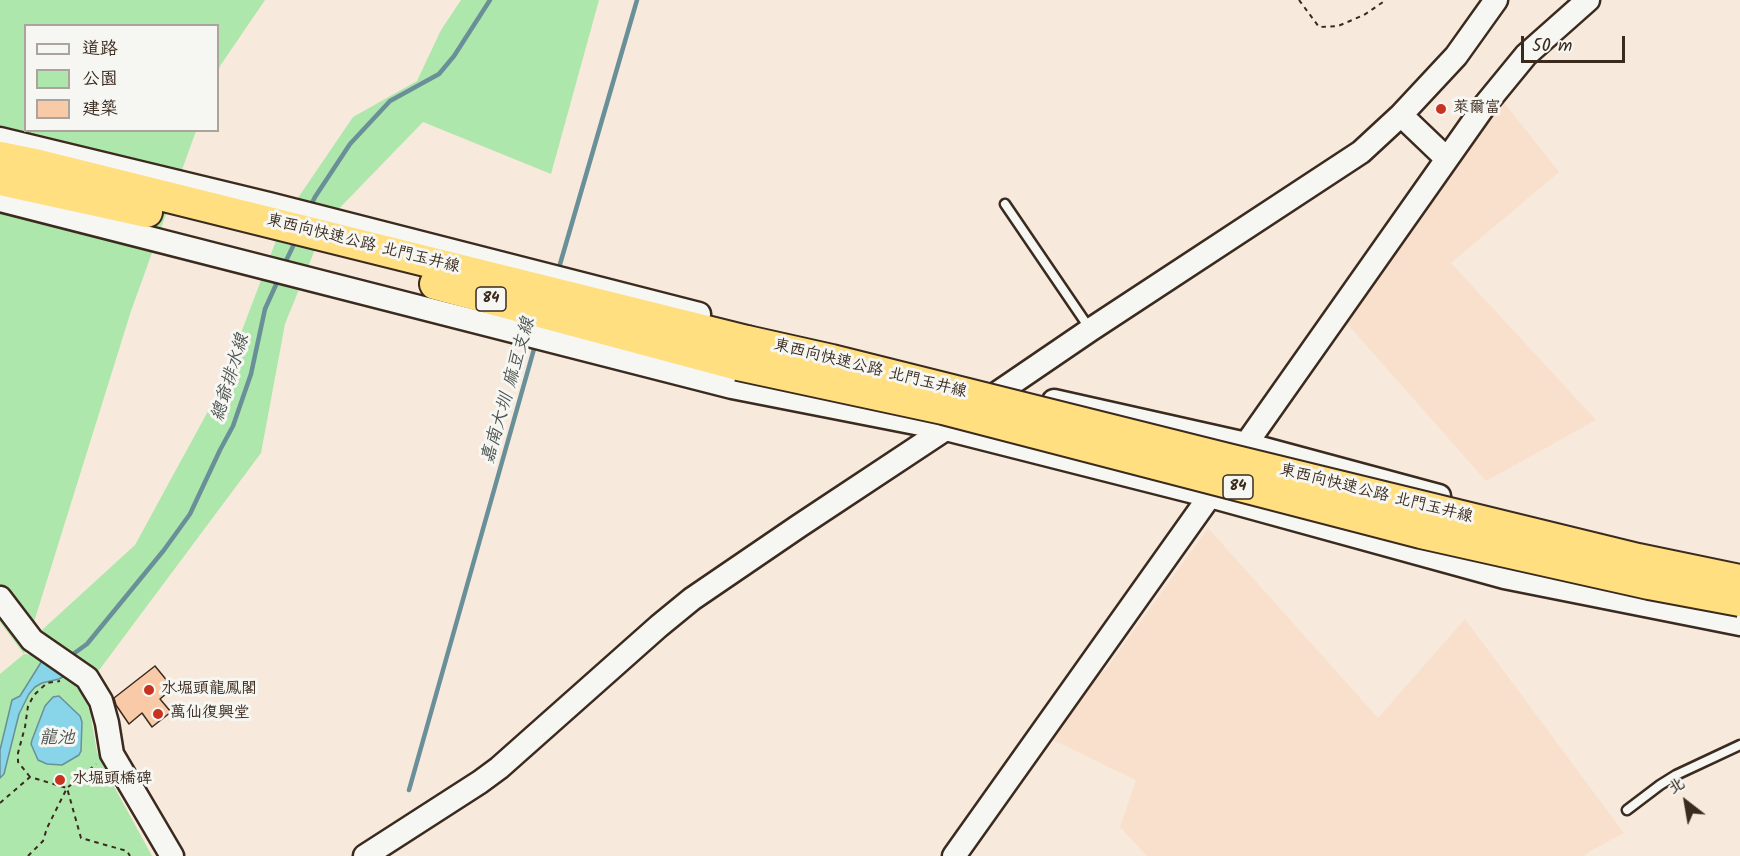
<!DOCTYPE html>
<meta charset="utf-8">
<style>
body{margin:0}
#map{position:relative;width:1740px;height:856px;overflow:hidden;background:#f7e9dc;font-family:Kalam,"LXGW WenKai TC",sans-serif}
canvas{display:block}
.legend{position:absolute;left:24px;top:24px;width:195px;height:108px;box-sizing:border-box;background:#f6f6f2;border:2px solid #aba49d;margin:0;padding:8px 10px;list-style:none;font-size:18px;color:#3b2a1e}
.legend li{display:flex;align-items:center;gap:12px;height:30px}
.legend b{width:30px;border:2px solid #aba49d}
.north{position:absolute;left:1656px;top:772px;width:60px;height:60px;-webkit-text-stroke:4px #f6f6f2;paint-order:stroke;rotate:329deg;font-size:16px;font-weight:700;line-height:24px;text-align:center;color:#3b2a1e}
.north::after{content:'';display:block;margin:auto;width:21px;height:27px;background:#3b2a1e;clip-path:polygon(50% 0,100% 100%,50% 72%,0 100%)}
.scale{position:absolute;left:1521px;top:36px;width:104px;height:27px;box-sizing:border-box;border:3px solid #3b2a1e;border-top:0;padding-left:8px;font-size:18px;line-height:21px;white-space:nowrap;color:#3b2a1e;-webkit-text-stroke:4px #f6f6f2;paint-order:stroke}
</style>
<div id="map">
<canvas width="1740" height="856"></canvas>
<ul class="legend">
<li><b style="height:8px;background:#f6f6f2"></b>道路</li>
<li><b style="height:16px;background:#aee7ab"></b>公園</li>
<li><b style="height:16px;background:#f9caa8"></b>建築</li>
</ul>
<div class="north">北</div>
<div class="scale">50 m</div>
</div>
<script>
const ctx = document.querySelector('canvas').getContext('2d');
ctx.lineJoin = 'round';
function fill(path, color) { ctx.fillStyle = color; ctx.fill(path, 'evenodd'); }
const shape = rows => new Path2D(rows.map(r => 'M' + r).join(''));
function strokePath(path, color, width, dash) { ctx.strokeStyle = color; ctx.lineWidth = width; ctx.lineCap = dash ? 'butt' : 'round'; ctx.setLineDash(dash || []); ctx.stroke(path); }
function drawText(font, color, halo, rows, align = 'center') {
  ctx.font = font + ' Kalam,"LXGW WenKai TC",sans-serif'; ctx.lineWidth = 6; ctx.setLineDash([]); ctx.textBaseline = 'middle'; ctx.strokeStyle = halo; ctx.fillStyle = color; for (const [text, x, y, turn = 0] of rows) {
    ctx.save(); ctx.translate(x, y); ctx.rotate((+turn || 0) * Math.PI / 180); ctx.textAlign = isNaN(turn) ? turn : align; if (halo) ctx.strokeText(text, 0, 0); ctx.fillText(text, 0, 0); ctx.restore();
  }
}
fill(shape([
 [1502,100,1559,172,1451,263,1596,420,1486,481,1343,319,1407,236],
 [1208,528,1378,718,1465,619,1624,833,1590,851,1584,856,1147,856,1120,827,1136,780,1032,730,1106,669]
]), '#f8e0cc');
fill(shape([
 [0,0,265,0,220,66,218,73,218,26,26,26,26,130,196,131,131,311,24,654,45,656,66,675,84,696,90,712,97,752,105,770,152,856,0,856,0,674,24,654,0,622],
 [461,0,599,0,551,174,423,122,326,222,285,324,261,453,94,677,42,630,135,545,219,391,285,217,353,117,417,81,441,30]
]), '#aee7ab');
const water = shape([
 [45,656,66,675,59,679,42,683,35,687,29,694,19,714,4,774,0,778,0,750,12,700,20,696,45,656],
 [59,696,80,716,82,722,81,751,79,755,62,765,47,764,38,760,31,744,32,740,45,706,53,697,59,696]
]);
fill(water, '#88d4e9');
strokePath(water, '#699098', 1.5);
strokePath(shape([
 [310,207,315,197,350,144,390,101,439,74,454,56,490,0],
 [284,265,296,240],
 [558,271,637,0],
 [69,657,87,644,164,550,190,514,220,450,233,426,251,374,265,309,279,278],
 [409,790,536,342]
]), '#699098', 4.5);
const building = shape([
 [155,666,173,688,160,699,171,712,152,727,142,713,129,724,116,705,114,698,155,666]
]);
fill(building, '#f9caa8');
strokePath(building, '#3b2a1e', 1.5);
const lane = shape([
 [1005,204,1090,329],
 [1627,810,1660,785,1676,775,1740,745]
]);
const secondary = shape([
 [1401,115,1447,159],
 [0,139,269,204,699,314],
 [0,200,732,387,946,429,1210,496,1504,577,1740,624],
 [1054,401,1246,444,1439,496],
 [980,405,1090,330,1361,152,1401,115,1456,56,1496,0],
 [1239,454,1485,105,1526,55,1588,0],
 [0,598,32,640,87,678,101,701,107,723,112,754,172,856],
 [365,856,480,782,499,768,659,626,692,599,799,526,953,424],
 [954,856,1217,486]
]);
const highway = shape([
 [0,157,39,165,747,341],
 [0,180,147,212],
 [435,284,738,365]
]);
strokePath(lane, '#3b2a1e', 13);
strokePath(secondary, '#3b2a1e', 27);
strokePath(highway, '#3b2a1e', 34);
strokePath(shape([
 [1299,0,1319,27,1338,26,1364,15,1386,0],
 [30,777,18,762,18,753,25,727,28,706,34,695,47,683,60,681],
 [0,803,30,777,67,788,81,838,127,851,130,856],
 [28,856,43,841,47,828,67,788,96,764]
]), '#3b2a1e', 2, [4.5, 4.5]);
strokePath(lane, '#f6f6f2', 8);
strokePath(secondary, '#f6f6f2', 22);
strokePath(highway, '#ffdf80', 30);
const highwayBridge = shape([
 [747,341,832,360,1224,458,1638,559,1740,580],
 [738,365,943,409,1421,533,1649,584,1740,601]
]);
strokePath(highwayBridge, '#3b2a1e', 34, []);
strokePath(highwayBridge, '#ffdf80', 30);
for (const [x, y, r, color] of [
 [1441,109,6,"#c8321e"],
 [149,690,6,"#c8321e"],
 [158,714,6,"#c8321e"],
 [60,780,6,"#c8321e"]
]) { const dot = new Path2D(); dot.arc(x, y, r, 0, 2 * Math.PI); ctx.fillStyle = color; ctx.fill(dot); strokePath(dot, '#f6f6f2', 2); }
for (const [x, y, w] of [
 [491,299,30],
 [1238,487,30]
]) { const box = new Path2D(); box.roundRect(x - w / 2, y - 12, w, 24, 4.5); ctx.fillStyle = '#f6f6f2'; ctx.fill(box); strokePath(box, '#3b2a1e', 1.5); }
drawText('bold 15px', '#3b2a1e', null, [
 ["84",491,299],
 ["84",1238,487]
]);
drawText('16px', '#3b2a1e', '#f6f6f2', [
 ["萊爾富",1453,109],
 ["水堀頭龍鳳閣",161,690],
 ["萬仙復興堂",170,714],
 ["水堀頭橋碑",72,780]
], 'left');
drawText('16px', '#3b2a1e', '#f6f6f2', [
 ["東西向快速公路 北門玉井線",363,245,14],
 ["東西向快速公路 北門玉井線",870,370,14],
 ["東西向快速公路 北門玉井線",1376,495,14]
]);
drawText('italic 18px', '#4e5451', '#f6f6f2', [
 ["總爺排水線",232,378,-73],
 ["嘉南大圳 麻豆支線",510,391,-74],
 ["龍池",57,740]
]);
</script>
